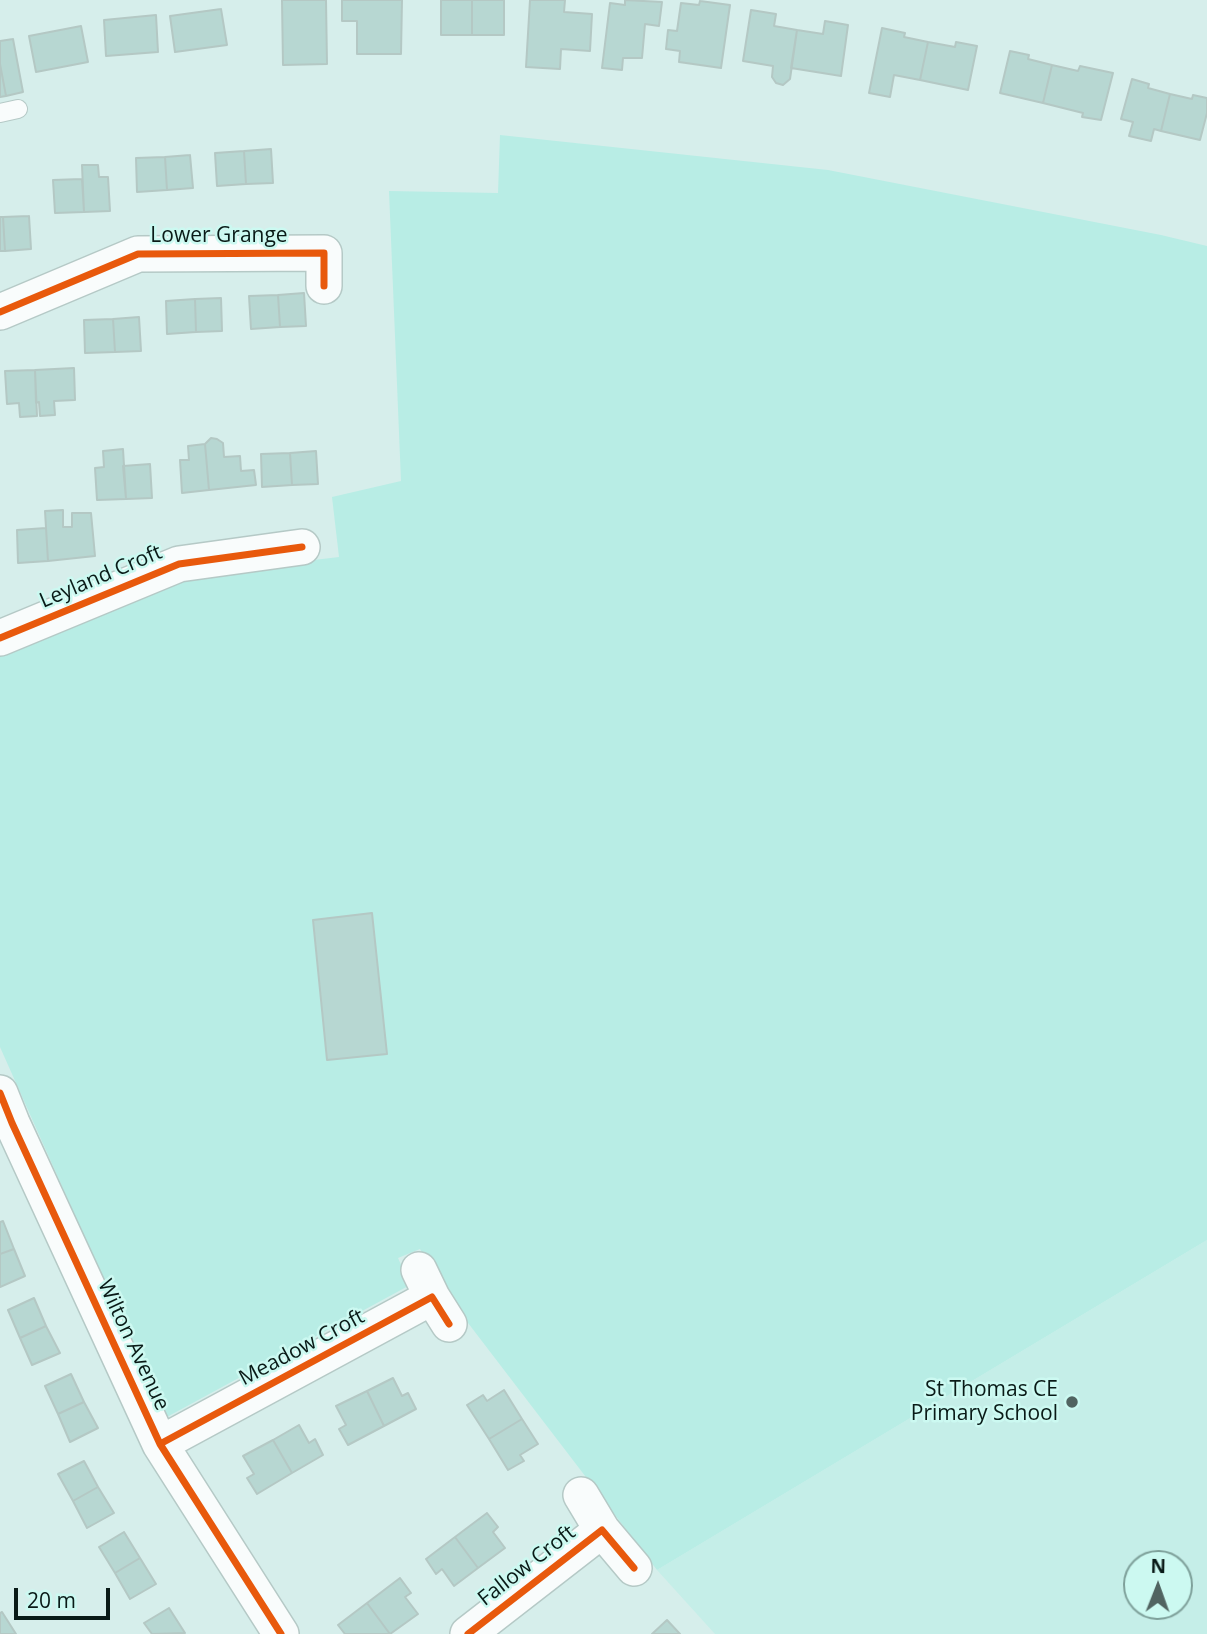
<!DOCTYPE html>
<style>
body{margin:0}
#map{position:relative;width:1207px;height:1634px;overflow:hidden;background:#d6eeeb;font-family:"Open Sans",sans-serif}
canvas{display:block}
.north{position:absolute;left:1123px;top:1550px;width:70px;height:70px;box-sizing:border-box;background:#ccf9f1;border:2px solid #7ea09a;border-radius:50%;rotate:1deg;font-size:19px;font-weight:700;line-height:28px;text-align:center;color:#091a17}
.north::after{content:'';display:block;margin:auto;width:24px;height:32px;background:#516461;clip-path:polygon(50% 0,100% 100%,50% 72%,0 100%)}
.scale{position:absolute;left:14px;top:1588px;width:96px;height:32px;box-sizing:border-box;border:4px solid #091a17;border-top:0;padding-left:9px;font-size:21px;line-height:24px;white-space:nowrap;color:#091a17;-webkit-text-stroke:5px #ccf9f1;paint-order:stroke}
</style>
<div id="map">
<canvas width="1207" height="1634"></canvas>
<div class="north">N</div>
<div class="scale">20 m</div>
</div>
<script>
const ctx = document.querySelector('canvas').getContext('2d');
ctx.lineJoin = 'round';
function fill(path, color) { ctx.fillStyle = color; ctx.fill(path, 'evenodd'); }
const shape = rows => new Path2D(rows.map(r => 'M' + r).join(''));
function strokePath(path, color, width, dash) { ctx.strokeStyle = color; ctx.lineWidth = width; ctx.lineCap = dash ? 'butt' : 'round'; ctx.setLineDash(dash || []); ctx.stroke(path); }
function drawText(font, color, halo, rows, align = 'center') {
  ctx.font = font + ' "Open Sans",sans-serif'; ctx.lineWidth = 5; ctx.setLineDash([]); ctx.textBaseline = 'middle'; ctx.strokeStyle = halo; ctx.fillStyle = color; for (const [text, x, y, turn = 0] of rows) {
    ctx.save(); ctx.translate(x, y); ctx.rotate((+turn || 0) * Math.PI / 180); ctx.textAlign = isNaN(turn) ? turn : align; if (halo) ctx.strokeText(text, 0, 0); ctx.fillText(text, 0, 0); ctx.restore();
  }
}
fill(shape([
 [1207,1240,1207,1634,715,1634,657,1570],
 [1137,1564,1179,1564,1179,1606,1137,1606]
]), '#c5eee8');
fill(shape([
 [500,135,828,170,1161,235,1207,246,1207,1240,657,1570,452,1302,420,1249,398,1258,410,1285,165,1418,0,1047,0,651,189,575,339,557,332,497,401,481,389,191,498,193]
]), '#b8ede5');
const building = shape([
 [282,0,326,0,327,64,283,65,282,0],
 [342,0,402,0,401,54,357,54,357,21,342,21,342,0],
 [441,0,472,0,472,35,441,35,441,0],
 [472,0,504,0,504,35,472,35,472,0],
 [530,0,565,0,564,12,592,14,590,51,561,49,560,69,526,67,530,0],
 [625,0,662,2,659,26,645,24,642,58,623,58,622,70,602,68,610,3,625,5,625,0],
 [700,1,730,5,721,68,679,62,680,51,666,49,668,30,677,31,681,3,699,5,700,1],
 [221,9,227,45,175,52,170,16,221,9],
 [751,10,776,14,774,26,797,30,790,79,783,85,776,83,772,77,773,66,743,61,751,10],
 [156,15,158,52,106,56,104,20,156,15],
 [825,21,848,25,841,76,791,68,797,30,823,34,825,21],
 [81,26,88,62,36,72,29,36,81,26],
 [882,28,905,33,904,37,928,42,920,80,894,75,890,97,869,93,882,28],
 [13,39,23,92,6,96,0,64,0,41,13,39],
 [928,42,955,47,956,42,977,46,968,90,920,80,928,42],
 [1010,51,1029,55,1028,59,1052,65,1043,103,1000,93,1010,51],
 [0,64,6,96,0,97,0,64],
 [1052,65,1078,71,1080,66,1113,73,1101,120,1082,117,1083,113,1043,103,1052,65],
 [1132,79,1149,84,1148,88,1170,94,1161,131,1154,129,1151,141,1129,136,1133,122,1121,119,1132,79],
 [1170,94,1192,99,1193,95,1207,98,1207,113,1200,140,1161,131,1170,94],
 [271,149,273,183,246,184,244,151,271,149],
 [244,151,246,184,217,186,215,153,244,151],
 [190,155,193,188,167,190,165,157,190,155],
 [165,157,167,190,137,192,136,158,165,157],
 [82,165,98,165,99,177,108,177,110,211,84,212,82,165],
 [82,179,84,212,55,213,53,180,82,179],
 [29,216,31,249,5,251,3,217,29,216],
 [0,217,3,217,5,251,0,251,0,217],
 [304,293,306,326,280,327,278,295,304,293],
 [278,295,280,327,251,329,249,296,278,295],
 [221,298,222,331,196,332,195,299,221,298],
 [195,299,196,332,167,334,166,301,195,299],
 [139,317,141,351,115,352,113,319,139,317],
 [113,319,115,352,85,353,84,320,113,319],
 [74,368,75,400,54,401,55,415,40,416,39,402,36,403,35,370,74,368],
 [35,370,37,416,20,417,19,403,7,404,5,371,35,370],
 [211,438,217,439,223,443,224,457,240,456,241,471,254,470,256,485,209,490,205,444,211,438],
 [205,444,209,490,182,493,180,460,189,460,188,446,205,444],
 [123,449,126,499,97,500,95,468,104,467,103,451,123,449],
 [316,451,318,484,292,485,290,453,316,451],
 [290,453,292,485,262,487,261,454,290,453],
 [150,464,152,498,126,499,123,466,150,464],
 [63,510,63,527,72,527,72,513,91,513,95,556,48,561,45,511,63,510],
 [46,528,48,561,18,563,17,530,46,528],
 [372,913,387,1054,327,1060,313,920,372,913],
 [3,1221,14,1249,0,1254,0,1222,3,1221],
 [14,1249,25,1276,0,1287,0,1254,14,1249],
 [34,1298,46,1326,20,1338,8,1310,34,1298],
 [46,1326,60,1353,32,1365,20,1338,46,1326],
 [71,1374,84,1402,58,1414,45,1386,71,1374],
 [393,1378,402,1396,408,1393,416,1409,384,1426,367,1391,393,1378],
 [504,1390,522,1419,489,1439,467,1405,483,1395,487,1401,504,1390],
 [367,1391,384,1426,348,1445,339,1429,346,1425,336,1406,367,1391],
 [84,1402,98,1428,70,1442,58,1414,84,1402],
 [522,1419,538,1444,520,1455,524,1461,508,1470,489,1439,522,1419],
 [299,1425,309,1443,315,1439,323,1455,292,1473,273,1440,299,1425],
 [273,1440,292,1473,257,1494,247,1478,254,1474,243,1456,273,1440],
 [84,1461,98,1487,73,1501,58,1474,84,1461],
 [98,1487,114,1513,87,1528,73,1501,98,1487],
 [487,1513,498,1527,493,1532,505,1548,478,1568,455,1537,487,1513],
 [124,1532,140,1558,115,1573,99,1547,124,1532],
 [455,1537,478,1568,454,1586,442,1569,436,1574,426,1559,455,1537],
 [140,1558,156,1584,130,1599,115,1573,140,1558],
 [400,1578,411,1593,405,1597,418,1614,390,1634,367,1603,400,1578],
 [367,1603,390,1634,345,1634,338,1625,367,1603],
 [169,1608,185,1633,152,1634,144,1623,169,1608],
 [2,1612,16,1634,0,1634,0,1613,2,1612],
 [667,1620,680,1634,652,1634,667,1620]
]);
fill(building, '#b7d7d2');
strokePath(building, '#b4c8c4', 2);
const service = shape([
 [0,113,18,109]
]);
const minor = shape([
 [0,312,138,254,324,253,324,286],
 [0,638,179,564,302,547],
 [0,1093,12,1123,160,1444,281,1634],
 [419,1270,432,1297],
 [160,1444,432,1297,449,1324],
 [581,1495,602,1530],
 [468,1634,602,1530,634,1568]
]);
strokePath(service, '#b5c9c6', 20);
strokePath(minor, '#b5c9c6', 38);
strokePath(service, '#f9fcfc', 18);
strokePath(minor, '#f9fcfc', 35);
strokePath(shape([
 [0,312,138,254,324,253,324,286],
 [0,638,179,564,302,547],
 [0,1093,12,1123,160,1444,281,1634],
 [160,1444,432,1297,449,1324],
 [468,1634,602,1530,634,1568]
]), '#e8590c', 7);
for (const [x, y, r, color] of [
 [1072,1402,7,"#516461"]
]) { const dot = new Path2D(); dot.arc(x, y, r, 0, 2 * Math.PI); ctx.fillStyle = color; ctx.fill(dot); strokePath(dot, '#ccf9f1', 2.5); }
drawText('21px', '#091a17', '#ccf9f1', [
 ["Lower Grange",219,236],
 ["Leyland Croft",101,577,-23],
 ["Wilton Avenue",133,1345,65],
 ["Meadow Croft",302,1348,-28],
 ["Fallow Croft",527,1566,-38]
]);
drawText('21px', '#091a17', '#ccf9f1', [
 ["St Thomas CE",1058,1390],
 ["Primary School",1058,1414]
], 'right');
</script>
